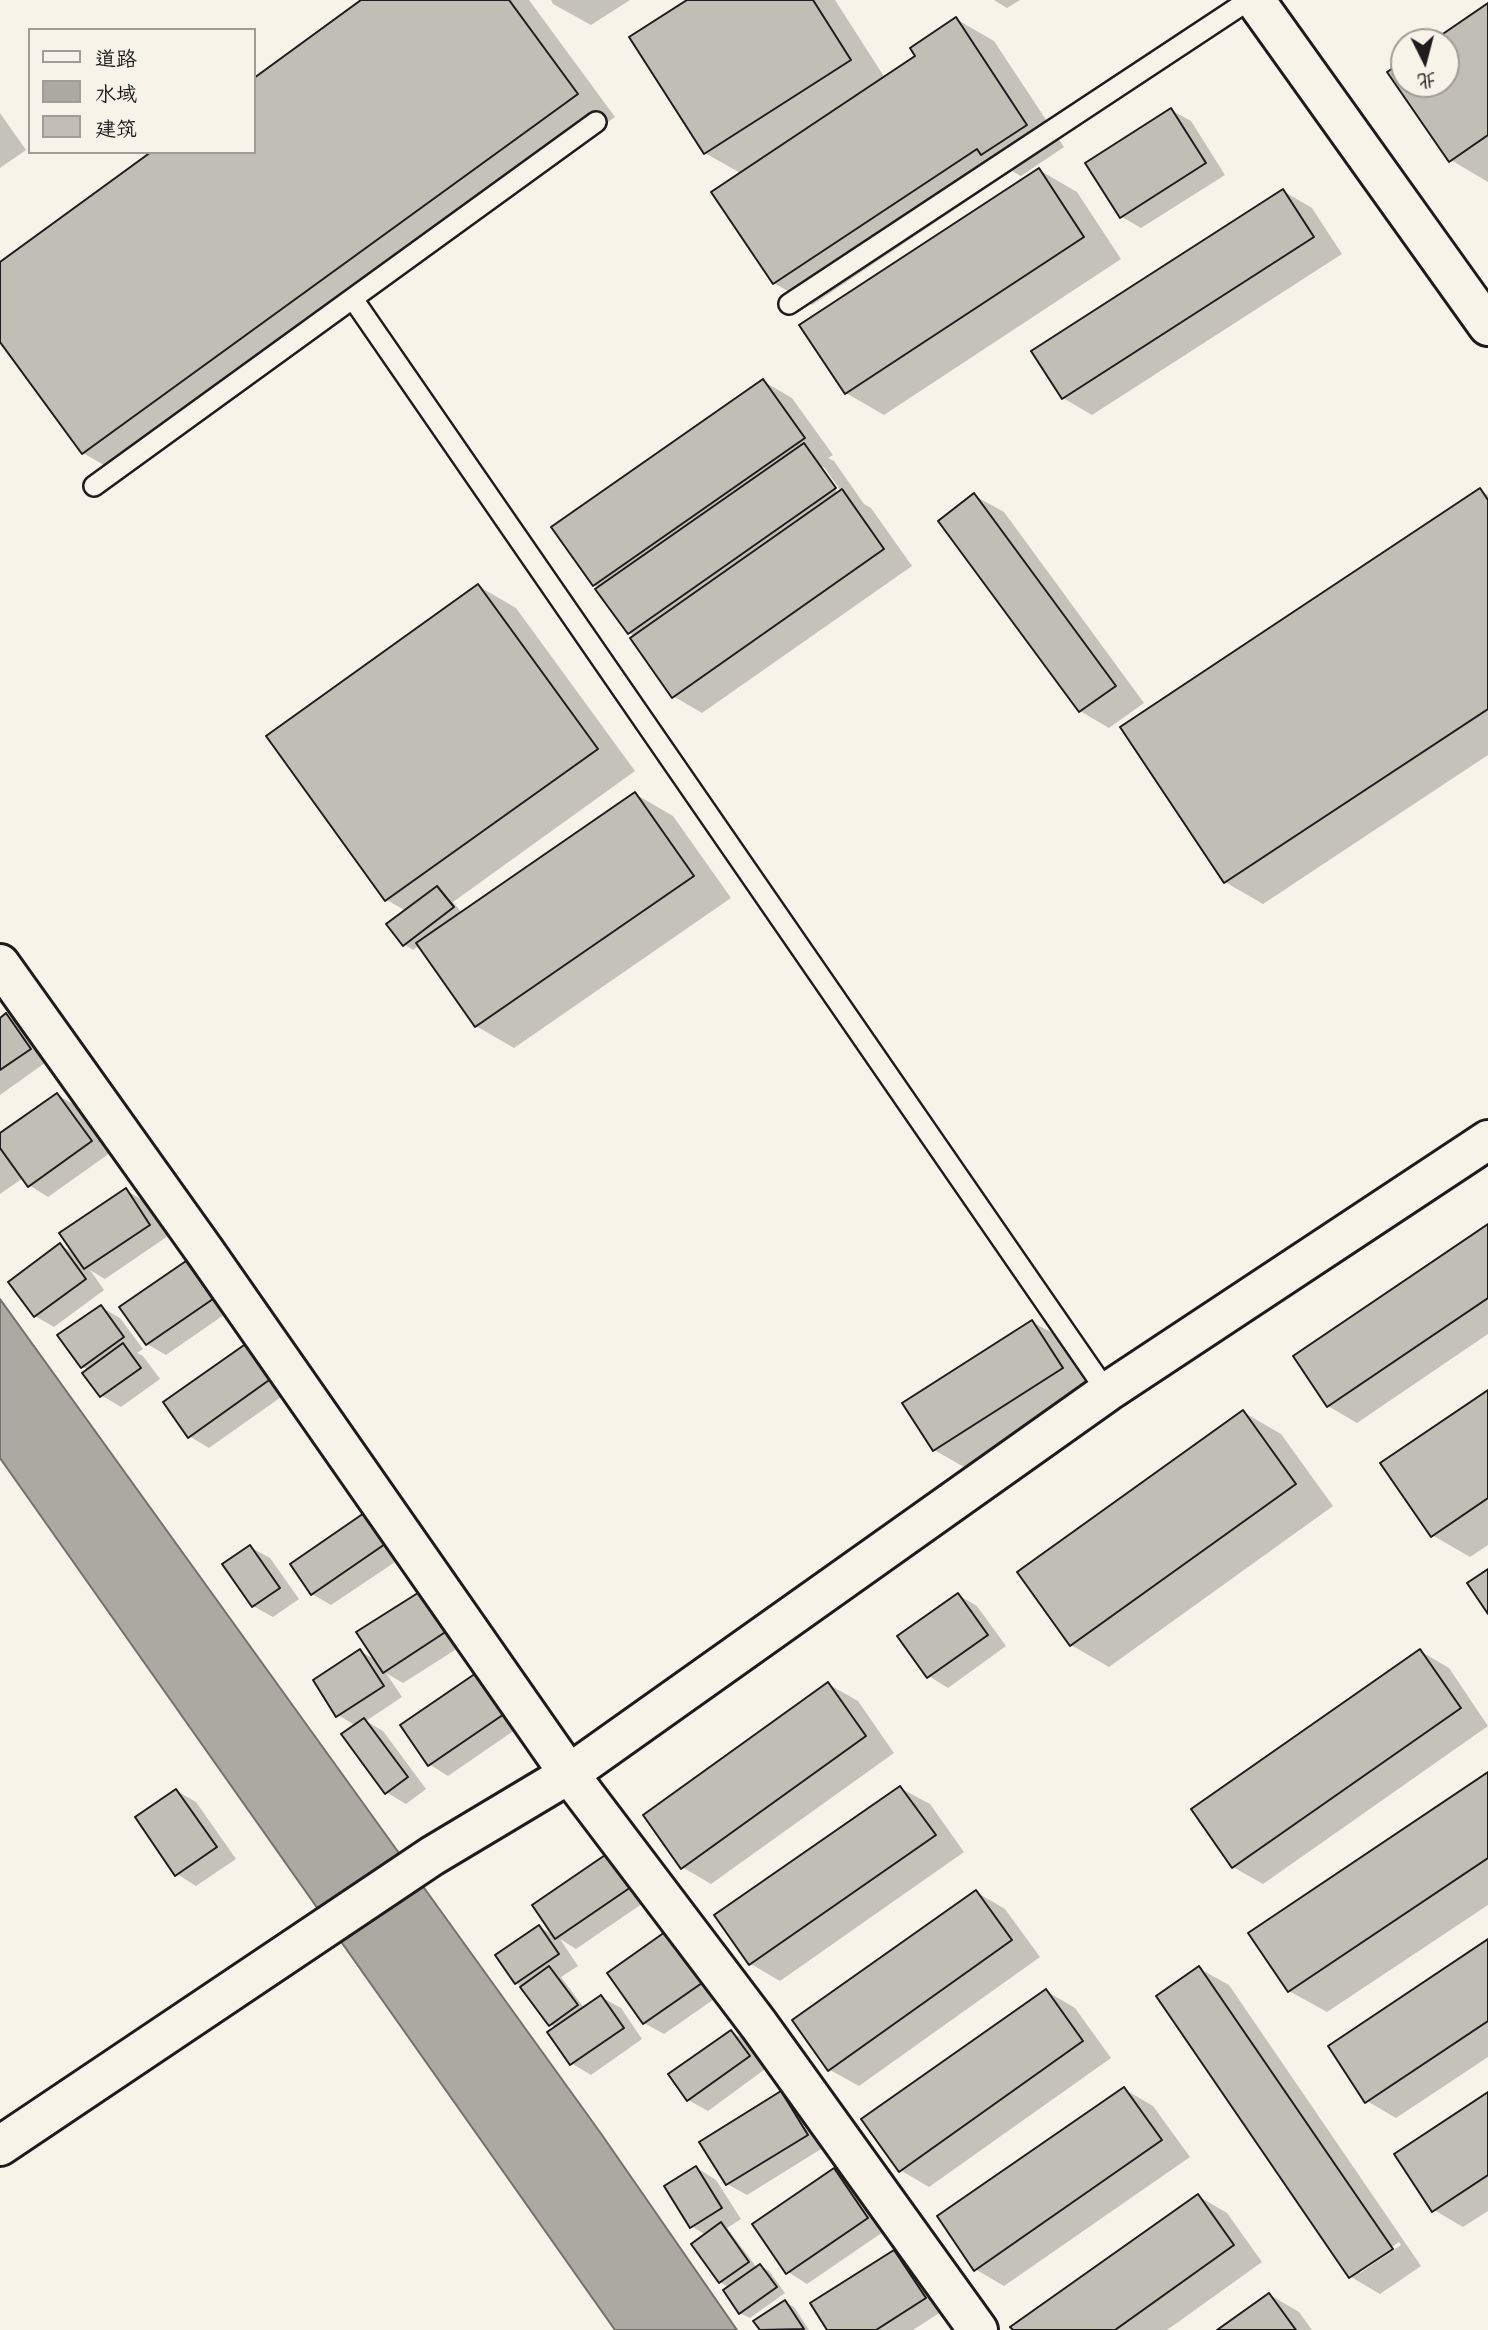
<!DOCTYPE html>
<meta charset="utf-8">
<style>
body{margin:0}
#map{position:relative;width:1488px;height:2330px;overflow:hidden;background:#f7f3e8;font-family:"Playpen Sans","LXGW WenKai TC",sans-serif}
canvas{display:block}
.legend{position:absolute;left:28px;top:28px;width:228px;height:126px;box-sizing:border-box;background:#f7f3e8;border:2px solid #9f9d96;margin:0;padding:9px 12px;list-style:none;font-size:21px;color:#1c1c1c}
.legend li{display:flex;align-items:center;gap:14px;height:35px}
.legend b{width:35px;border:2px solid #9f9d96}
.north{position:absolute;left:1390px;top:28px;width:70px;height:70px;box-sizing:border-box;background:#f7f3e8;border:2px solid #9f9d96;border-radius:50%;rotate:174deg;font-size:19px;font-weight:700;line-height:28px;text-align:center;color:#1c1c1c}
.north::after{content:'';display:block;margin:auto;width:24px;height:32px;background:#1c1c1c;clip-path:polygon(50% 0,100% 100%,50% 72%,0 100%)}
</style>
<div id="map">
<canvas width="1488" height="2330"></canvas>
<ul class="legend">
<li><b style="height:9px;background:#f7f3e8"></b>道路</li>
<li><b style="height:19px;background:#aca9a2"></b>水域</li>
<li><b style="height:19px;background:#c0beb5"></b>建筑</li>
</ul>
<div class="north">北</div>
</div>
<script>
const ctx = document.querySelector('canvas').getContext('2d');
ctx.lineJoin = 'round';
function fill(path, color) { ctx.fillStyle = color; ctx.fill(path, 'evenodd'); }
const shape = rows => new Path2D(rows.map(r => 'M' + r).join(''));
function strokePath(path, color, width, dash) { ctx.strokeStyle = color; ctx.lineWidth = width; ctx.lineCap = dash ? 'butt' : 'round'; ctx.setLineDash(dash || []); ctx.stroke(path); }
const water = shape([
 [0,1299,602,2135,737,2330,615,2330,0,1458,0,1299]
]);
fill(water, '#aca9a2');
strokePath(water, '#72716c', 2);
fill(shape([
 [364,0,529,0,615,117,121,475,83,453,0,339,0,264,254,152,254,80],
 [551,0,630,0,591,25,553,4],
 [690,0,835,0,885,78,917,57,956,19,994,41,1064,147,1021,176,1012,171,812,305,774,283,742,174,705,153],
 [994,0,1020,0,1007,8],
 [1488,5,1488,182,1451,160,1390,72,1404,63,1404,84,1446,84,1446,42,1434,42],
 [1171,110,1191,121,1225,175,1141,228,1122,217,1088,164],
 [0,113,26,150,0,168],
 [1039,170,1077,192,1121,259,884,415,846,393],
 [1283,191,1312,208,1342,254,1092,415,1063,398],
 [763,381,792,398,833,455,828,458,834,461,864,504,871,508,912,566,702,713,673,696,635,636,629,633,600,588,594,585],
 [819,467,824,467,843,494,840,496],
 [1480,490,1488,495,1488,755,1263,904,1225,882],
 [975,496,1004,512,1144,703,1109,728,1080,711],
 [478,586,516,608,635,771,453,902,462,913,635,794,673,816,731,898,514,1048,476,1026,420,945,413,950,404,944,406,911,387,900,268,737],
 [6,1015,26,1027,49,1060,0,1095,0,1020],
 [57,1095,77,1106,110,1153,48,1197,29,1185,23,1178,0,1194,0,1135],
 [126,1190,145,1202,168,1236,105,1279,90,1270,104,1290,54,1327,35,1316,60,1245,76,1255],
 [1488,1226,1488,1334,1357,1423,1328,1406],
 [186,1263,206,1274,231,1310,166,1355,147,1344],
 [101,1307,120,1318,143,1349,137,1353,143,1356,160,1379,121,1407,101,1395,89,1370,82,1367],
 [1032,1322,1062,1338,1092,1385,964,1467,934,1450,904,1404],
 [247,1345,291,1390,209,1448,189,1436],
 [1488,1392,1488,1545,1470,1557,1432,1535],
 [1243,1412,1281,1434,1333,1506,1109,1667,1071,1645],
 [386,1524,407,1554,331,1605,312,1594],
 [250,1547,270,1558,299,1599,273,1617,253,1606],
 [421,1593,466,1643,403,1683,386,1673,402,1697,366,1721,383,1731,426,1789,406,1804,386,1792,356,1726,338,1715,360,1651,377,1661],
 [958,1595,977,1606,1006,1646,948,1688,929,1676],
 [1420,1651,1449,1668,1488,1726,1263,1884,1233,1867],
 [482,1671,528,1721,448,1776,429,1764],
 [828,1684,858,1701,894,1753,711,1884,682,1867],
 [1488,1774,1488,1905,1327,2012,1289,1991],
 [900,1788,930,1804,964,1852,780,1981,751,1964],
 [177,1791,196,1802,236,1859,196,1886,177,1874],
 [611,1853,652,1897,576,1949,560,1939,578,1966,561,1977,584,2008,601,1997,621,2008,642,2039,591,2075,571,2063,556,2028,550,2024,522,1987,516,1983,539,1927,555,1936],
 [976,1892,1005,1909,1040,1957,859,2086,830,2070],
 [665,1935,720,1995,664,2034,644,2023],
 [1488,1941,1488,2057,1396,2118,1367,2101],
 [1200,1969,1229,1985,1421,2266,1380,2294,1351,2277],
 [1399,2242,1401,2245,1360,2273,1360,2269],
 [1046,1991,1075,2008,1111,2058,929,2187,900,2170],
 [731,2032,751,2043,768,2067,708,2111,688,2100],
 [1124,2089,1153,2106,1190,2157,1004,2286,975,2269],
 [781,2093,800,2105,826,2146,747,2195,727,2184],
 [1488,2095,1488,2211,1463,2227,1434,2210],
 [697,2168,716,2180,741,2219,727,2228,757,2268,760,2266,769,2271,785,2293,750,2318,740,2313,730,2288,720,2282,706,2235,691,2226],
 [834,2171,854,2182,886,2230,807,2284,788,2272],
 [1198,2196,1227,2213,1262,2262,1167,2330,1015,2330],
 [894,2252,914,2263,944,2310,913,2330,829,2330],
 [1270,2295,1299,2312,1312,2330,1220,2330],
 [785,2302,794,2307,809,2330,762,2330,756,2321]
]), '#0003');
const building = shape([
 [361,0,509,0,578,94,82,454,0,342,0,262,151,152,254,152,254,78,361,0],
 [687,0,813,0,851,60,704,154,629,37,687,0],
 [1488,3,1488,135,1449,162,1387,72,1404,61,1404,84,1446,84,1446,42,1431,42,1488,3],
 [956,17,1027,125,981,155,977,149,773,284,711,192,915,56,910,48,956,17],
 [1171,108,1206,163,1120,218,1085,163,1171,108],
 [1039,168,1084,237,845,394,799,325,1039,168],
 [1283,189,1314,237,1062,399,1031,351,1283,189],
 [763,379,805,438,593,586,551,527,763,379],
 [804,443,836,488,628,634,595,589,804,443],
 [1480,488,1488,500,1488,709,1224,883,1120,727,1480,488],
 [842,489,884,549,672,698,630,638,842,489],
 [974,493,1116,686,1079,712,938,521,974,493],
 [478,584,598,749,385,901,266,736,478,584],
 [635,792,694,876,475,1027,416,943,635,792],
 [437,886,454,907,403,946,386,924,437,886],
 [6,1013,31,1049,0,1070,0,1018,6,1013],
 [57,1093,92,1141,28,1187,0,1148,0,1133,57,1093],
 [126,1188,150,1225,84,1269,59,1233,126,1188],
 [1488,1224,1488,1298,1327,1407,1293,1356,1488,1224],
 [60,1243,86,1279,34,1317,8,1282,60,1243],
 [186,1261,213,1299,146,1345,119,1307,186,1261],
 [101,1305,124,1337,81,1368,57,1335,101,1305],
 [1032,1320,1063,1368,933,1451,902,1403,1032,1320],
 [123,1343,141,1368,100,1397,82,1373,123,1343],
 [247,1343,272,1378,188,1438,163,1402,247,1343],
 [1488,1390,1488,1498,1431,1537,1380,1463,1488,1390],
 [1243,1410,1296,1484,1070,1646,1017,1572,1243,1410],
 [367,1511,388,1542,311,1595,290,1564,367,1511],
 [250,1545,280,1588,252,1607,222,1564,250,1545],
 [1488,1569,1488,1614,1467,1583,1488,1569],
 [421,1591,447,1631,383,1673,356,1632,421,1591],
 [958,1593,988,1635,927,1678,897,1636,958,1593],
 [360,1649,384,1686,336,1717,313,1680,360,1649],
 [1420,1649,1461,1708,1232,1868,1191,1809,1420,1649],
 [482,1669,510,1710,428,1766,400,1725,482,1669],
 [828,1682,866,1736,681,1869,643,1815,828,1682],
 [364,1718,408,1777,385,1794,341,1734,364,1718],
 [1488,1772,1488,1858,1288,1992,1248,1933,1488,1772],
 [900,1786,936,1835,749,1965,714,1915,900,1786],
 [176,1789,217,1847,175,1876,135,1817,176,1789],
 [611,1851,634,1885,555,1939,532,1905,611,1851],
 [976,1890,1012,1940,828,2071,792,2020,976,1890],
 [539,1925,559,1954,515,1984,495,1955,539,1925],
 [665,1932,702,1983,643,2024,607,1973,665,1932],
 [1488,1939,1488,2021,1365,2103,1328,2046,1488,1939],
 [549,1966,578,2005,549,2026,520,1987,549,1966],
 [1199,1966,1393,2249,1349,2278,1156,1996,1199,1966],
 [1046,1989,1083,2041,899,2172,861,2119,1046,1989],
 [601,1995,624,2028,570,2065,547,2032,601,1995],
 [731,2030,750,2056,687,2101,668,2074,731,2030],
 [1124,2087,1162,2140,974,2271,937,2216,1124,2087],
 [781,2091,808,2135,726,2185,699,2142,781,2091],
 [1488,2092,1488,2175,1432,2212,1394,2154,1488,2092],
 [696,2166,722,2208,690,2228,664,2186,696,2166],
 [834,2168,868,2218,786,2274,752,2224,834,2168],
 [1198,2194,1234,2245,1115,2330,1013,2330,1010,2327,1198,2194],
 [721,2222,749,2262,719,2283,691,2244,721,2222],
 [894,2250,926,2298,876,2330,827,2330,810,2303,894,2250],
 [760,2264,777,2287,739,2314,723,2290,760,2264],
 [1269,2293,1296,2330,1217,2330,1269,2293],
 [785,2300,804,2329,760,2330,753,2321,785,2300]
]);
fill(building, '#c0beb5');
strokePath(building, '#1c1c1c', 2);
const service = shape([
 [353,299,1107,1392],
 [789,304,1249,0],
 [94,486,596,122]
]);
const minor = shape([
 [1255,0,1488,326],
 [0,964,206,1253,569,1774,759,2025,978,2330],
 [0,2146,432,1856,569,1774,1107,1392,1488,1140]
]);
strokePath(service, '#1c1c1c', 24);
strokePath(minor, '#1c1c1c', 44);
strokePath(service, '#f7f3e8', 19);
strokePath(minor, '#f7f3e8', 38);
</script>
